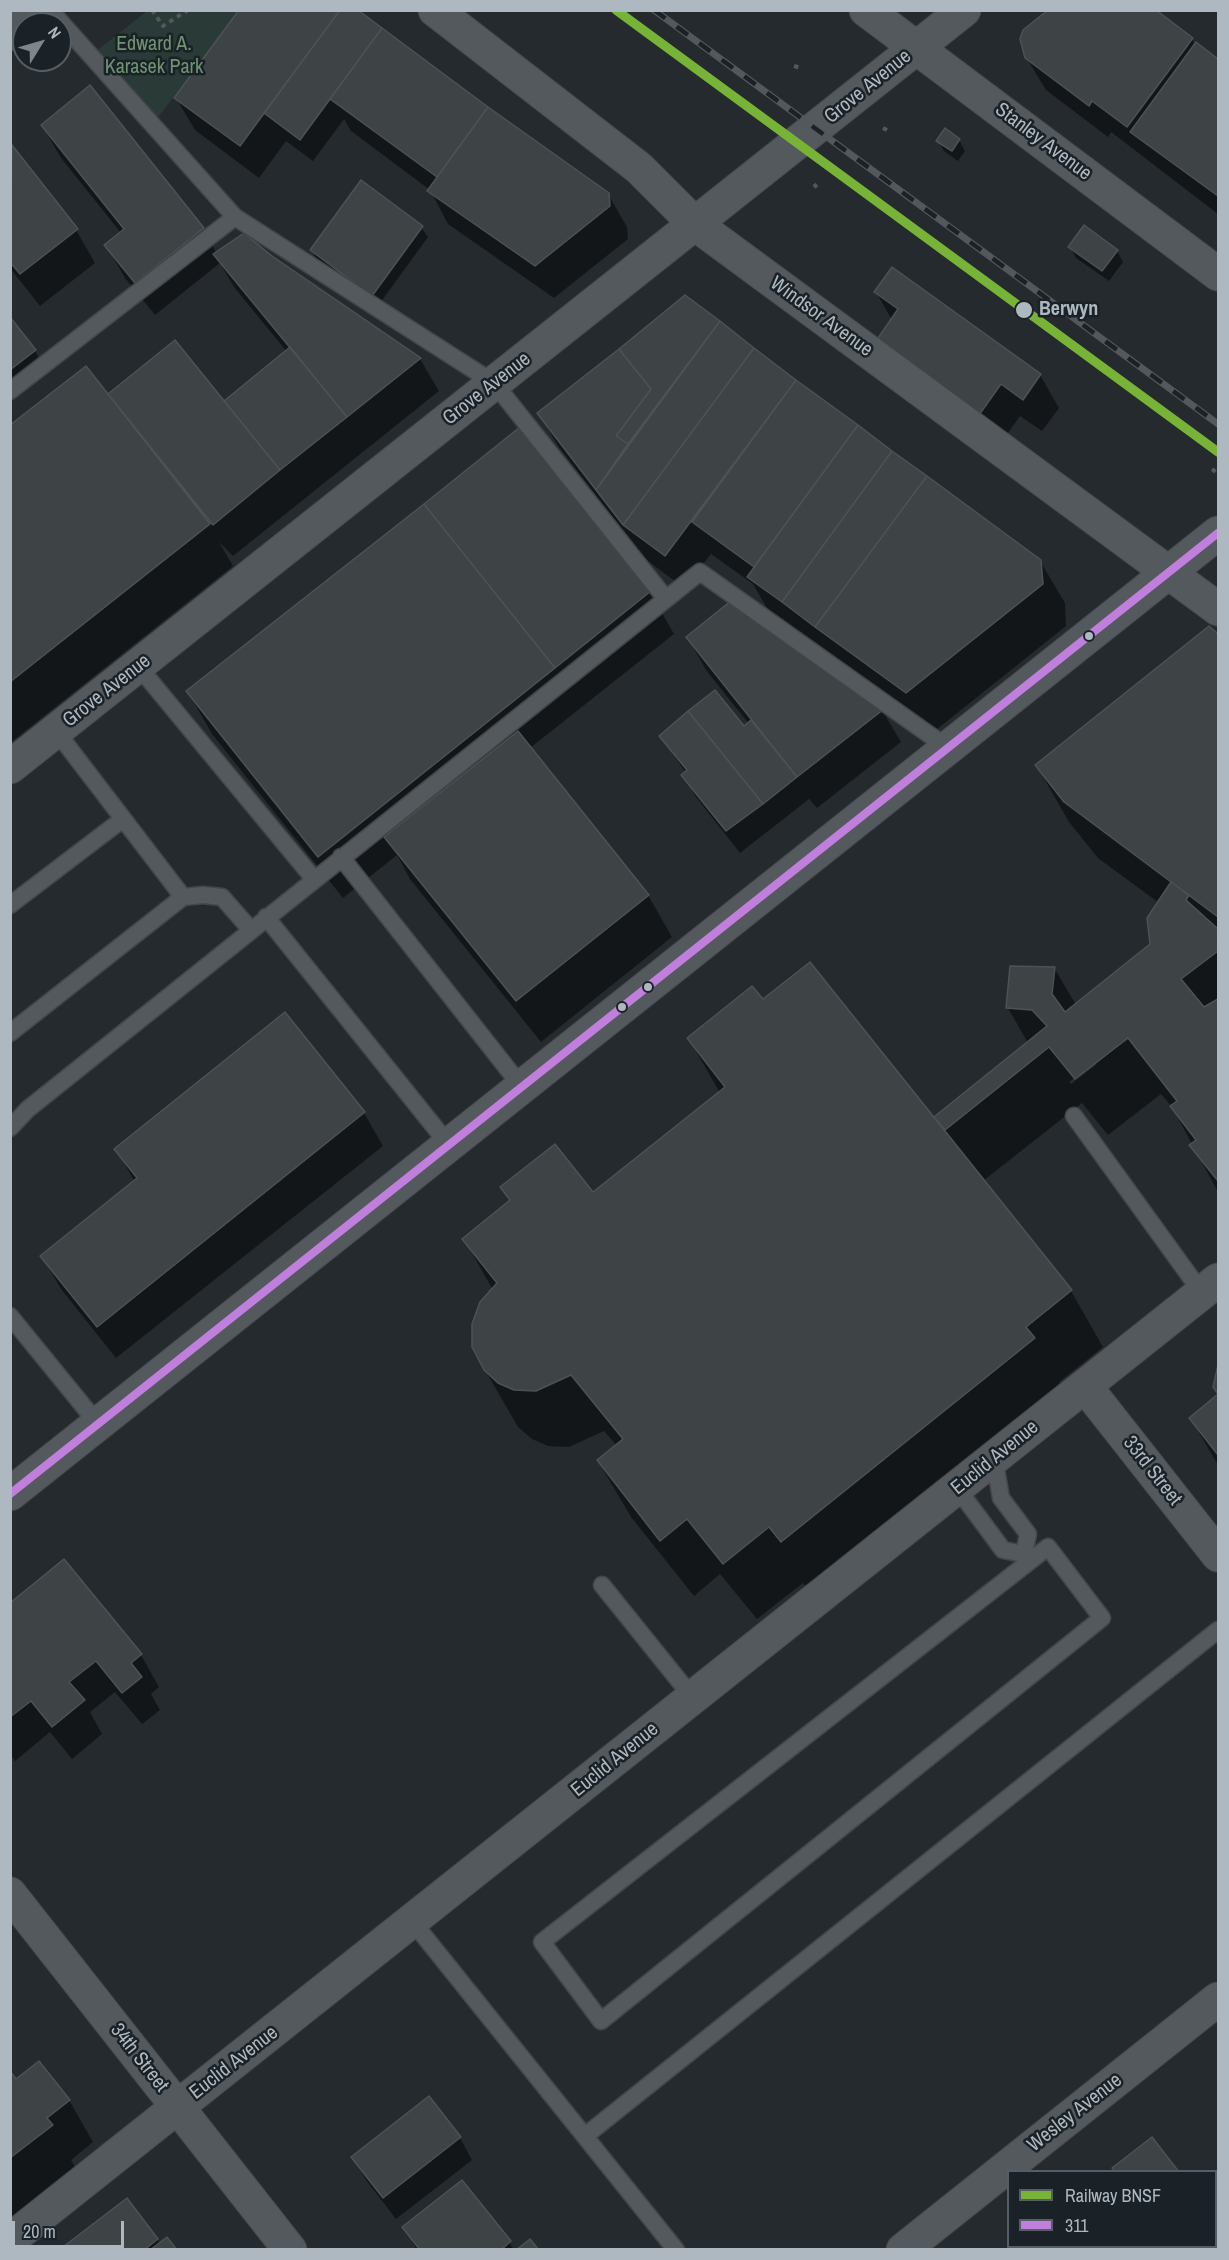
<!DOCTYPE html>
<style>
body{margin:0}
#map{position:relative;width:1229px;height:2260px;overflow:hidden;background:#252a2e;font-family:"Archivo Narrow",sans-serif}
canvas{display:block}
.frame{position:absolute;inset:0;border:12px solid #aeb8c0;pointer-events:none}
.legend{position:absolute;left:1007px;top:2170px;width:210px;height:78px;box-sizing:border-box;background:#1a2227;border:2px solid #555e64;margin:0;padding:8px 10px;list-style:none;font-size:18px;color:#aeb8c0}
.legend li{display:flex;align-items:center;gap:12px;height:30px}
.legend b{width:30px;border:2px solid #555e64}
.north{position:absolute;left:12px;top:12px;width:60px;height:60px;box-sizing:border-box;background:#1a2227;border:2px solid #555e64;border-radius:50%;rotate:53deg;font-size:16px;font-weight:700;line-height:24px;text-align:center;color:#aeb8c0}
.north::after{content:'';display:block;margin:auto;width:21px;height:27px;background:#7e868d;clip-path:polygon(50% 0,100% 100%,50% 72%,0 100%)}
.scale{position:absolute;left:12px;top:2221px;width:112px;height:27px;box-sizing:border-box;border:3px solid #aeb8c0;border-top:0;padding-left:8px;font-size:18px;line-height:21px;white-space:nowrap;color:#aeb8c0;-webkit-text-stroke:4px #1a2227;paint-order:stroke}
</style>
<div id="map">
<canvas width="1229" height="2260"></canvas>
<div class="frame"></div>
<ul class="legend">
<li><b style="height:8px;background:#77b337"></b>Railway BNSF</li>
<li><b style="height:8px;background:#c07fdc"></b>311</li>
</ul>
<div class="north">N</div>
<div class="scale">20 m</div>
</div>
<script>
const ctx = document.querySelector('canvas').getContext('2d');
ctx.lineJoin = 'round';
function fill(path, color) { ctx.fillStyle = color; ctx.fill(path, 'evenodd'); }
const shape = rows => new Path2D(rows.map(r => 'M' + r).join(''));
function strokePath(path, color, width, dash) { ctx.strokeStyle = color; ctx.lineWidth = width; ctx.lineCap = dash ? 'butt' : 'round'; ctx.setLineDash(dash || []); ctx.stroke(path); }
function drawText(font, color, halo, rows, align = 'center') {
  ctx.font = font + ' "Archivo Narrow",sans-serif'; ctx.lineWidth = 5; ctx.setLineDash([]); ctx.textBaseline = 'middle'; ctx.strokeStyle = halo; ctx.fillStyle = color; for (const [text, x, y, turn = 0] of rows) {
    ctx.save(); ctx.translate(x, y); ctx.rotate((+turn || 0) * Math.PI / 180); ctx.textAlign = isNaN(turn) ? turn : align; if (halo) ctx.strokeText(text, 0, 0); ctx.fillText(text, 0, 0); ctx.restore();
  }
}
fill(shape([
 [147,11,239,11,156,120,95,52]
]), '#293a37');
fill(shape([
 [381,30,608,194,627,227,628,239,554,298,448,224,430,190,351,131,344,119,313,161,286,141,259,178,195,130,176,98],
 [1192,39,1195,46,1218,61,1218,214,1111,132,1108,137,1046,90,1026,57],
 [90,87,203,229,217,254,271,257,420,359,439,391,233,556,219,542,233,566,10,743,10,427,108,396,175,342,224,403,287,352,234,287,220,263,155,315,125,278,106,245,121,233,61,158,42,125],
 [959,140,965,151,958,161,944,151,938,141],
 [12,147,76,230,95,263,40,306,10,268],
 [421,227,428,237,378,306,318,261,311,250],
 [1070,247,1117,251,1123,262,1109,281,1076,258],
 [876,292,1040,375,1059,408,1042,431,1020,416,998,447,892,320],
 [685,297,1040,561,1065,603,1066,626,931,734,768,610,753,584,711,554,684,588,644,558,558,446,539,413],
 [10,319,35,351,47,373,17,397,10,388],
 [650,592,674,634,530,748,648,895,672,937,541,1042,410,879,397,855,343,898,212,734,188,692],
 [1209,628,1218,635,1218,1192,1172,1107,1161,1094,1108,1135,1082,1103,983,1181,1071,1291,1103,1347,1059,1382,1066,1395,814,1597,803,1583,757,1619,720,1574,694,1596,631,1517,598,1461,617,1446,604,1431,569,1447,548,1446,532,1439,518,1427,485,1370,493,1290,464,1239,510,1202,502,1188,593,1194,720,1093,689,1039,763,1001,933,1119,1028,1043,1008,1008,1055,969,1076,1005,1151,945,1159,903,1098,858,1069,822,1037,766],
 [1095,1062,1097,1064,1071,1084,1069,1082],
 [688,638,882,710,901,742,817,808,809,799,740,853,696,797,683,775,686,773,661,736,744,728,749,724,706,670],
 [285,1014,364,1113,383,1146,116,1358,61,1289,42,1256,135,1182,116,1149],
 [1218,1396,1218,1465,1191,1419],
 [10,1605,141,1655,159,1687,151,1694,160,1710,142,1724,115,1692,90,1712,102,1734,72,1759,50,1732,15,1761,10,1755],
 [10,2073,16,2081,69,2100,93,2142,71,2160,75,2167,10,2219],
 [460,2138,472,2160,396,2219,366,2180,353,2158],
 [404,2227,509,2242,514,2250,417,2250],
 [157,2239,160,2244,175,2250,62,2250],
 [1171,2246,1214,2246,1210,2250,1173,2250]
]), '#0007');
const building = shape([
 [239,10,340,10,240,146,174,98,239,10],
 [340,10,358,10,382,28,300,140,264,113,340,10],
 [1048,10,1156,10,1193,38,1127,127,1092,101,1089,106,1025,58,1020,39,1023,30,1048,10],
 [382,28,488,107,437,177,330,99,382,28],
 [1196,42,1218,59,1218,196,1130,132,1196,42],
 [90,85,204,228,135,283,104,245,124,229,41,125,90,85],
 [488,107,609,193,610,206,535,266,427,191,488,107],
 [945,128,960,139,952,151,936,141,945,128],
 [12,145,78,229,20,274,10,262,12,145],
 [361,180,423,226,372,296,310,250,361,180],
 [1084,225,1118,250,1102,271,1068,247,1084,225],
 [244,233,272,256,421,358,347,417,213,254,244,233],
 [892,267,1041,374,1023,400,1001,384,979,415,876,341,898,309,874,292,892,267],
 [685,295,720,321,628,444,616,436,651,389,619,349,685,295],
 [10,317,36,350,10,370,10,317],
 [720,321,754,348,623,525,596,490,720,321],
 [175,340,280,470,213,525,108,394,175,340],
 [290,347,347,417,280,470,224,401,290,347],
 [754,348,796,380,665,556,623,525,754,348],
 [619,349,651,389,616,436,628,444,596,490,537,413,619,349],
 [86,366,210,524,10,682,10,425,86,366],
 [796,380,858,425,754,567,692,522,796,380],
 [858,425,892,451,782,602,747,577,858,425],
 [520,427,651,591,555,668,424,504,520,427],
 [892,451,927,476,815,627,782,602,892,451],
 [927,476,1041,560,1043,584,906,693,815,627,927,476],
 [424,504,555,668,318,857,186,691,424,504],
 [732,600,884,709,797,777,686,637,732,600],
 [1209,626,1218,634,1218,917,1064,802,1035,765,1209,626],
 [715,690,744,726,751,720,797,777,763,804,688,711,715,690],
 [688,711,763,804,726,831,681,775,687,770,659,736,688,711],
 [518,731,649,895,516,1001,384,837,518,731],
 [1171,882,1189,895,1186,900,1218,929,1218,951,1181,979,1204,1007,1218,999,1218,1181,1189,1145,1196,1140,1170,1106,1177,1101,1128,1038,1075,1079,1049,1047,945,1130,934,1117,1047,1026,1032,1010,1006,1008,1010,966,1055,967,1052,994,1065,1012,1150,944,1147,918,1171,882],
 [810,962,1072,1290,1026,1327,1035,1338,781,1542,769,1527,723,1564,687,1519,660,1541,597,1460,623,1439,571,1375,536,1391,514,1390,498,1383,484,1370,472,1347,472,1324,480,1302,497,1283,462,1239,510,1200,500,1187,555,1144,593,1192,725,1087,687,1038,752,986,763,999,810,962],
 [285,1012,365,1112,97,1327,40,1256,137,1178,114,1149,285,1012],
 [1218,1365,1218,1455,1189,1418,1218,1394,1213,1387,1218,1365],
 [64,1559,142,1654,131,1663,142,1677,122,1693,96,1661,69,1682,85,1700,52,1727,31,1701,10,1717,10,1603,64,1559],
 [39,2061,70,2100,47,2118,53,2125,10,2158,10,2071,16,2079,39,2061],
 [429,2096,461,2137,383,2198,351,2157,429,2096],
 [1152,2137,1179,2172,1115,2172,1112,2168,1152,2137],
 [462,2180,511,2241,501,2250,420,2250,402,2227,462,2180],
 [127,2198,158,2239,144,2250,59,2250,127,2198],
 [167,2237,177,2250,150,2250,167,2237],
 [530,2239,539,2250,516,2250,530,2239],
 [1075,2246,1129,2246,1132,2250,1078,2250,1075,2246]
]);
fill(building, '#3e4346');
strokePath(building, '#4c5256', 1.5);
const service = shape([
 [50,10,235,217,494,383,666,599],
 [10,391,235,217],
 [138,666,314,879],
 [56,731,183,897,203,895,222,897,251,930],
 [341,857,522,1087],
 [10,905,123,819],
 [266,917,449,1145],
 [10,1033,183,897],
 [1074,1116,1202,1293],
 [10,1128,28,1109,700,572,948,748],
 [10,1316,98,1424],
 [994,1458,1001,1498,1028,1534,1024,1554],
 [957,1488,1003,1550,1024,1554,1030,1560],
 [1048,1547,1102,1618,601,2021,542,1942,1048,1547],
 [602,1585,693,1698],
 [412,1921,676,2250],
 [585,2136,1218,1630],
 [1051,2246,1054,2250]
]);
const minor = shape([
 [435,10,639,168,695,224,1218,609],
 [866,10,1218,274],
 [10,34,40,10],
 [10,767,964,10],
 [1085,1386,1218,1555],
 [10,1894,290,2250],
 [10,2240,1218,1280],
 [903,2250,1218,1999]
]);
const tertiary = shape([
 [10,1494,1218,533]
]);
strokePath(service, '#424649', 19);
strokePath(minor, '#424649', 35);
strokePath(tertiary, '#424649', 35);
strokePath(shape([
 [152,10,163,26,188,10],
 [794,66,801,68],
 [883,128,889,131],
 [814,184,818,189],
 [1212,469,1218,474]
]), '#53585b', 4, [4.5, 4.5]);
strokePath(service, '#54595d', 16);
strokePath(minor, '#54595d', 33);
strokePath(tertiary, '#54595d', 33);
const rail = shape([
 [654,10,1218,424]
]);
strokePath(rail, '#54585b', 7);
strokePath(rail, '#1a2227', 4.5, [14]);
strokePath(shape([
 [10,1494,1218,533]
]), '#c07fdc', 8);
strokePath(shape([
 [616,10,1218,452]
]), '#77b337', 9);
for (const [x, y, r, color] of [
 [1024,310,9,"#aeb8c0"],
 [1089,636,5,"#aeb8c0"],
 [648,987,5,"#aeb8c0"],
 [622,1007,5,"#aeb8c0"]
]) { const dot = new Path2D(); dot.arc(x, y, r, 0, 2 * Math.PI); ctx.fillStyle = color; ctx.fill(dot); strokePath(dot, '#1a2227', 2); }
drawText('20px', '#709372', '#1a2227', [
 ["Edward A.",154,45],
 ["Karasek Park",154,68]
]);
drawText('20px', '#aeb8c0', '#1a2227', [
 ["Grove Avenue",868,87,-39],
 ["Stanley Avenue",1043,142,37],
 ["Windsor Avenue",821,317,36],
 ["Grove Avenue",487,389,-38],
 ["Grove Avenue",107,691,-38],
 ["Euclid Avenue",995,1458,-39],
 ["33rd Street",1152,1471,52],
 ["Euclid Avenue",615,1760,-39],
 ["34th Street",139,2058,52],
 ["Euclid Avenue",234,2063,-38],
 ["Wesley Avenue",1075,2113,-38]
]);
drawText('bold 20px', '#aeb8c0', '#1a2227', [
 ["Berwyn",1039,310]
], 'left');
</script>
